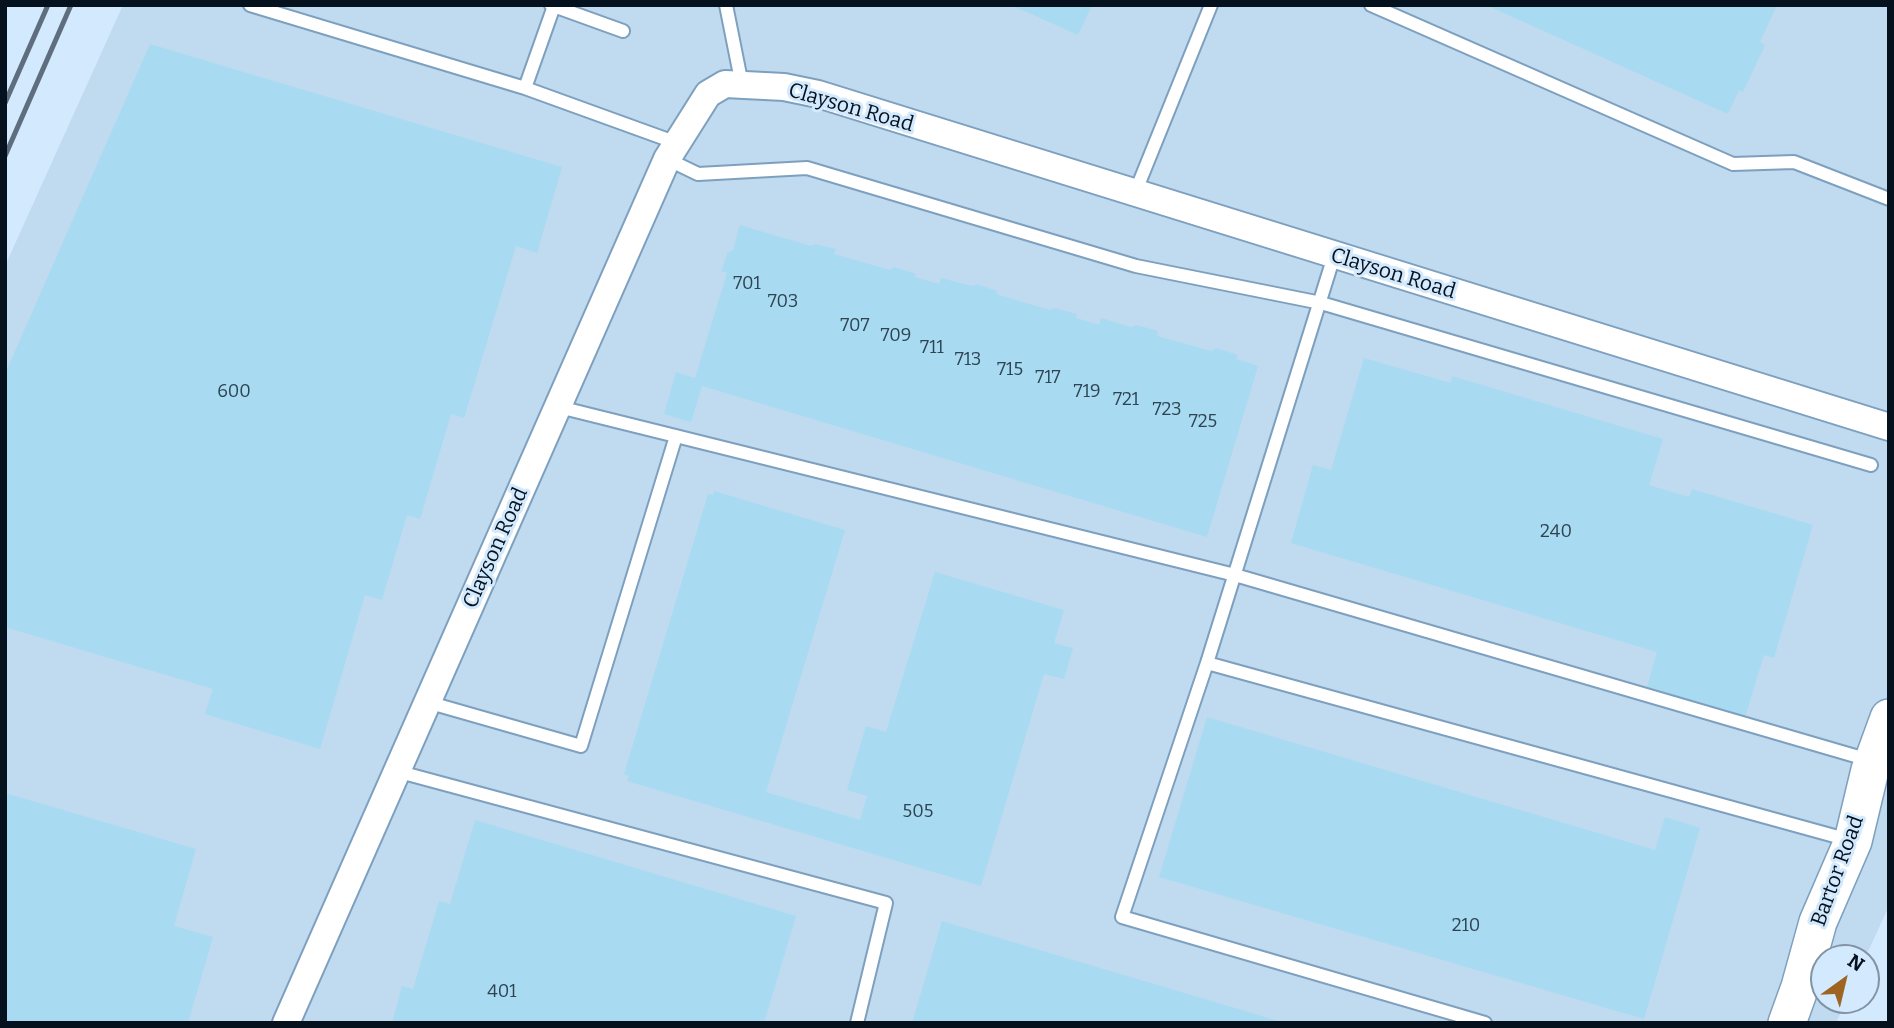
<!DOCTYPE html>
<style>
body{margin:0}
#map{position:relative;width:1894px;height:1028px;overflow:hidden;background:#d3e9fd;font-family:Bitter,serif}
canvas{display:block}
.frame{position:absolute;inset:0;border:7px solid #05121e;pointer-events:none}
.north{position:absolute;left:1810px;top:944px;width:70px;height:70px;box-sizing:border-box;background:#d3e9fd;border:2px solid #8193a4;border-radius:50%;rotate:34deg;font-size:19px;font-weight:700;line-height:28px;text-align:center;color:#05121e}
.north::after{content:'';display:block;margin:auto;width:24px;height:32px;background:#9d6521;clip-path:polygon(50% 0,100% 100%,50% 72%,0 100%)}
</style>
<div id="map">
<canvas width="1894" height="1028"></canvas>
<div class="frame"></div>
<div class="north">N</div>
</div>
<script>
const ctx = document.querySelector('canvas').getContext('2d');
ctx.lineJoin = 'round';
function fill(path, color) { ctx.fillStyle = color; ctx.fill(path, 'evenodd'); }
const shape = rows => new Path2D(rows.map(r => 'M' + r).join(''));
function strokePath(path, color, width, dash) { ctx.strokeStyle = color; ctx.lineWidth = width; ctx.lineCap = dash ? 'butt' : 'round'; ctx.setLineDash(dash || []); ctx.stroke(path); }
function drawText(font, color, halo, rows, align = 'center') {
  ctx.font = font + ' Bitter,serif'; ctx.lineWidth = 6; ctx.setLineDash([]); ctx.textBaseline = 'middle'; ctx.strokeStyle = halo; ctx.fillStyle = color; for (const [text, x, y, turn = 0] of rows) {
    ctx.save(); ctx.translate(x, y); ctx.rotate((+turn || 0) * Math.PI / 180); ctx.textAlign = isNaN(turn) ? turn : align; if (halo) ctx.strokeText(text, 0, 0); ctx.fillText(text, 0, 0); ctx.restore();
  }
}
fill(shape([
 [123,5,1889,5,1889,906,1865,958,1824,958,1824,1000,1846,1000,1836,1023,5,1023,5,266]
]), '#c0daf0');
fill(shape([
 [1011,5,1092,5,1078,35],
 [1486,5,1777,5,1760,42,1765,45,1743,92,1739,90,1728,114],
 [150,44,562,167,537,253,516,246,464,418,451,414,420,519,407,515,382,600,365,595,320,749,205,714,213,689,5,627,5,374],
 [740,225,811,246,815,244,836,249,834,254,890,270,894,267,916,274,915,277,939,284,941,278,972,286,977,284,997,291,996,294,1050,310,1055,308,1077,314,1076,318,1099,325,1101,318,1131,327,1137,325,1158,331,1157,336,1211,351,1216,348,1238,355,1236,359,1258,366,1207,537,702,386,691,422,664,414,676,372,695,378,727,273,721,271,728,252,733,250],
 [1364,358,1451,383,1452,376,1663,439,1649,485,1689,497,1692,489,1813,525,1774,658,1764,655,1745,717,1647,687,1657,652,1291,543,1313,465,1331,470],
 [714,491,845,530,766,792,860,820,867,796,847,790,866,726,886,732,935,572,1064,610,1054,643,1073,648,1064,679,1044,674,981,886,627,781,629,776,624,774,708,494,713,495],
 [1207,717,1655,850,1665,817,1700,828,1644,1019,1159,877],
 [5,793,196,849,174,926,213,937,188,1023,5,1023],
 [475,820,796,916,764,1023,392,1023,402,986,413,989,439,901,450,904],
 [942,921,1282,1022,1282,1023,912,1023]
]), '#a8dbf1');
const lane = shape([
 [250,5,525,88,677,143],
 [551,5,623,31],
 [726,5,742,85],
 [1371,5,1733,164,1794,162,1889,199],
 [525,88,554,6],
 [667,159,698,174,807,168,1136,266,1321,303,1871,465],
 [1135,193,1211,5],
 [559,407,1235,575,1869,760],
 [1207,663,1334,256],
 [427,702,581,746,676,436],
 [396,771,886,903,857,1023],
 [1485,1023,1122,917,1207,663,1849,840]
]);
const street = shape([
 [286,1023,667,159,708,94,725,84,784,87,818,94,1889,427]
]);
const secondary = shape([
 [1787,1023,1800,987,1818,922,1853,841,1870,770,1889,718]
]);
strokePath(lane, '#7da0bf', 16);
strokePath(street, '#7da0bf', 30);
strokePath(secondary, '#7da0bf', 40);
strokePath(lane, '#fff', 12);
strokePath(street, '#fff', 26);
strokePath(secondary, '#fff', 37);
strokePath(shape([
 [5,103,48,5],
 [5,156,71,5]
]), '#5e6e7e', 5);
drawText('18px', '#2e4453', null, [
 ["701",747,284],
 ["703",783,302],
 ["707",855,326],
 ["709",896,336],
 ["711",932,348],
 ["713",968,360],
 ["715",1010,370],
 ["717",1048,378],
 ["600",234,392],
 ["719",1087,392],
 ["721",1126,400],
 ["723",1167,410],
 ["725",1203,422],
 ["240",1556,532],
 ["505",918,812],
 ["210",1466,926],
 ["401",502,992]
]);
drawText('21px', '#05121e', '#d3e9fd', [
 ["Clayson Road",851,108,16],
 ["Clayson Road",1393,274,17],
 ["Clayson Road",496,548,-66],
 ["Bartor Road",1838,871,-70]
]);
</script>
